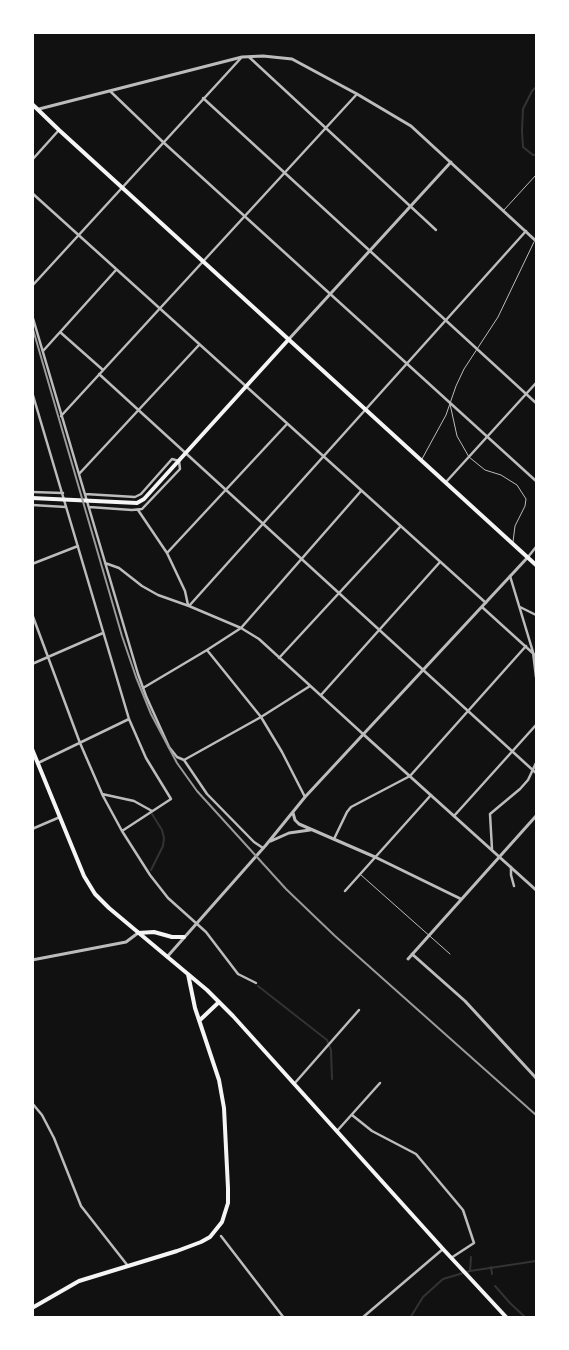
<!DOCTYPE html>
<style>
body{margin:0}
#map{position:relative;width:569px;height:1350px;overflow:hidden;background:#111;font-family:"DejaVu Sans",sans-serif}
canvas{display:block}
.frame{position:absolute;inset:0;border:34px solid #fff;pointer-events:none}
</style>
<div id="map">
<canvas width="569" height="1350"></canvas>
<div class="frame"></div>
</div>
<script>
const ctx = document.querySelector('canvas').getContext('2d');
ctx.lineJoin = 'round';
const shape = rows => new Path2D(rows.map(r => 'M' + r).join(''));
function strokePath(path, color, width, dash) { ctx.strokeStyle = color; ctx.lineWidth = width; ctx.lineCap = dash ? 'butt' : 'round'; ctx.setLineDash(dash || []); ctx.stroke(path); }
strokePath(shape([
 [536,87,532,91,523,109,522,131,523,147,533,155,536,155],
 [151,870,163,846,164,838,162,830,152,814],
 [258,986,327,1040,331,1050,332,1079],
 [491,1267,492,1274],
 [470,1271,471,1257],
 [495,1286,510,1303,526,1318],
 [410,1318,423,1297,443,1279,470,1271,536,1261]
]), '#333', 2);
strokePath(shape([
 [504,210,536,175],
 [450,404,457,436,469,457,485,470,501,475,517,485,526,499,525,506,515,526,513,542],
 [422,459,446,415,456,386,464,369,498,317,534,242],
 [361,875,450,954]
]), '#bcbcbc', 1);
strokePath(shape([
 [249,57,436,230],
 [110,91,163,142,536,481],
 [203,98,536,403],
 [32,160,59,130],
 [32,193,486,603],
 [32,286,241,58],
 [32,315,138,674,146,696,169,747,177,757,184,760],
 [60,332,103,370],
 [43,351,116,270],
 [99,374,536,773],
 [32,392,129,719,146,758,171,799,122,831],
 [61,416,357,94],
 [79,474,199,345],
 [446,482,536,383],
 [32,492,63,493],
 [85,494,135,497,141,494,172,459,179,461,180,469,142,509,132,510,89,507],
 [32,505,66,507],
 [138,510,167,553,185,591,188,605],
 [167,553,287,424],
 [528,557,536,547],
 [105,563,119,568,142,586,158,595,189,606,241,628,259,639,363,734],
 [32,564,78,546],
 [510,576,533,652,536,677],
 [189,606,526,231],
 [482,607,536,656],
 [520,607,536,615],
 [32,614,80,743,103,796,122,831,150,875,168,898,206,932,238,974,256,983],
 [207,650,261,717,282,752,305,797],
 [279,658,400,527],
 [32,664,103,633],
 [143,688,207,650,241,628,361,491],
 [321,695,440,562],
 [184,760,261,717,310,686],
 [184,760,207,794,254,842,263,848],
 [38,763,129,719],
 [102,794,134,801,152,811],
 [454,816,536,725],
 [32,829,60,817],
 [334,839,347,812,351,807,410,776,526,646],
 [492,849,490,814,520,789,528,780,536,763],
 [511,867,511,875,514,886],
 [345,891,431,795],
 [294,1084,359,1010],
 [32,1103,42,1115,54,1138,81,1206,128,1266],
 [352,1115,372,1131,416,1154,463,1210,474,1243,451,1258],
 [337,1131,380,1083],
 [221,1236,284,1318],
 [362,1318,443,1249]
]), '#bcbcbc', 2.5);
strokePath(shape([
 [39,109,242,57,263,56,292,59,357,94,411,126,536,241],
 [289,339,451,162],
 [363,734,536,890],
 [293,813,295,820,299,824,375,857,461,899],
 [271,841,289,833,310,830],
 [412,954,465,1001,536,1078],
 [167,957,266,845,305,797,528,557],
 [408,959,536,816],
 [32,960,126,942,138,933]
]), '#bcbcbc', 3);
strokePath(shape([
 [32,104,59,130,536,565],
 [32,498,137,503,144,499,289,339],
 [32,749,84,876,95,894,109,908,207,990,233,1016,443,1249,507,1318],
 [138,933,154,932,172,937,184,937],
 [200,1020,219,1002],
 [32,1308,79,1281,177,1251,201,1242,210,1237,222,1222,228,1203,228,1188,224,1108,219,1080,195,1008,188,974]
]), '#f5f5f5', 4);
strokePath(shape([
 [32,326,122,636,136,677,151,714,177,763,197,791,286,889,335,936,536,1115]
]), '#9a9a9a', 2);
</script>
